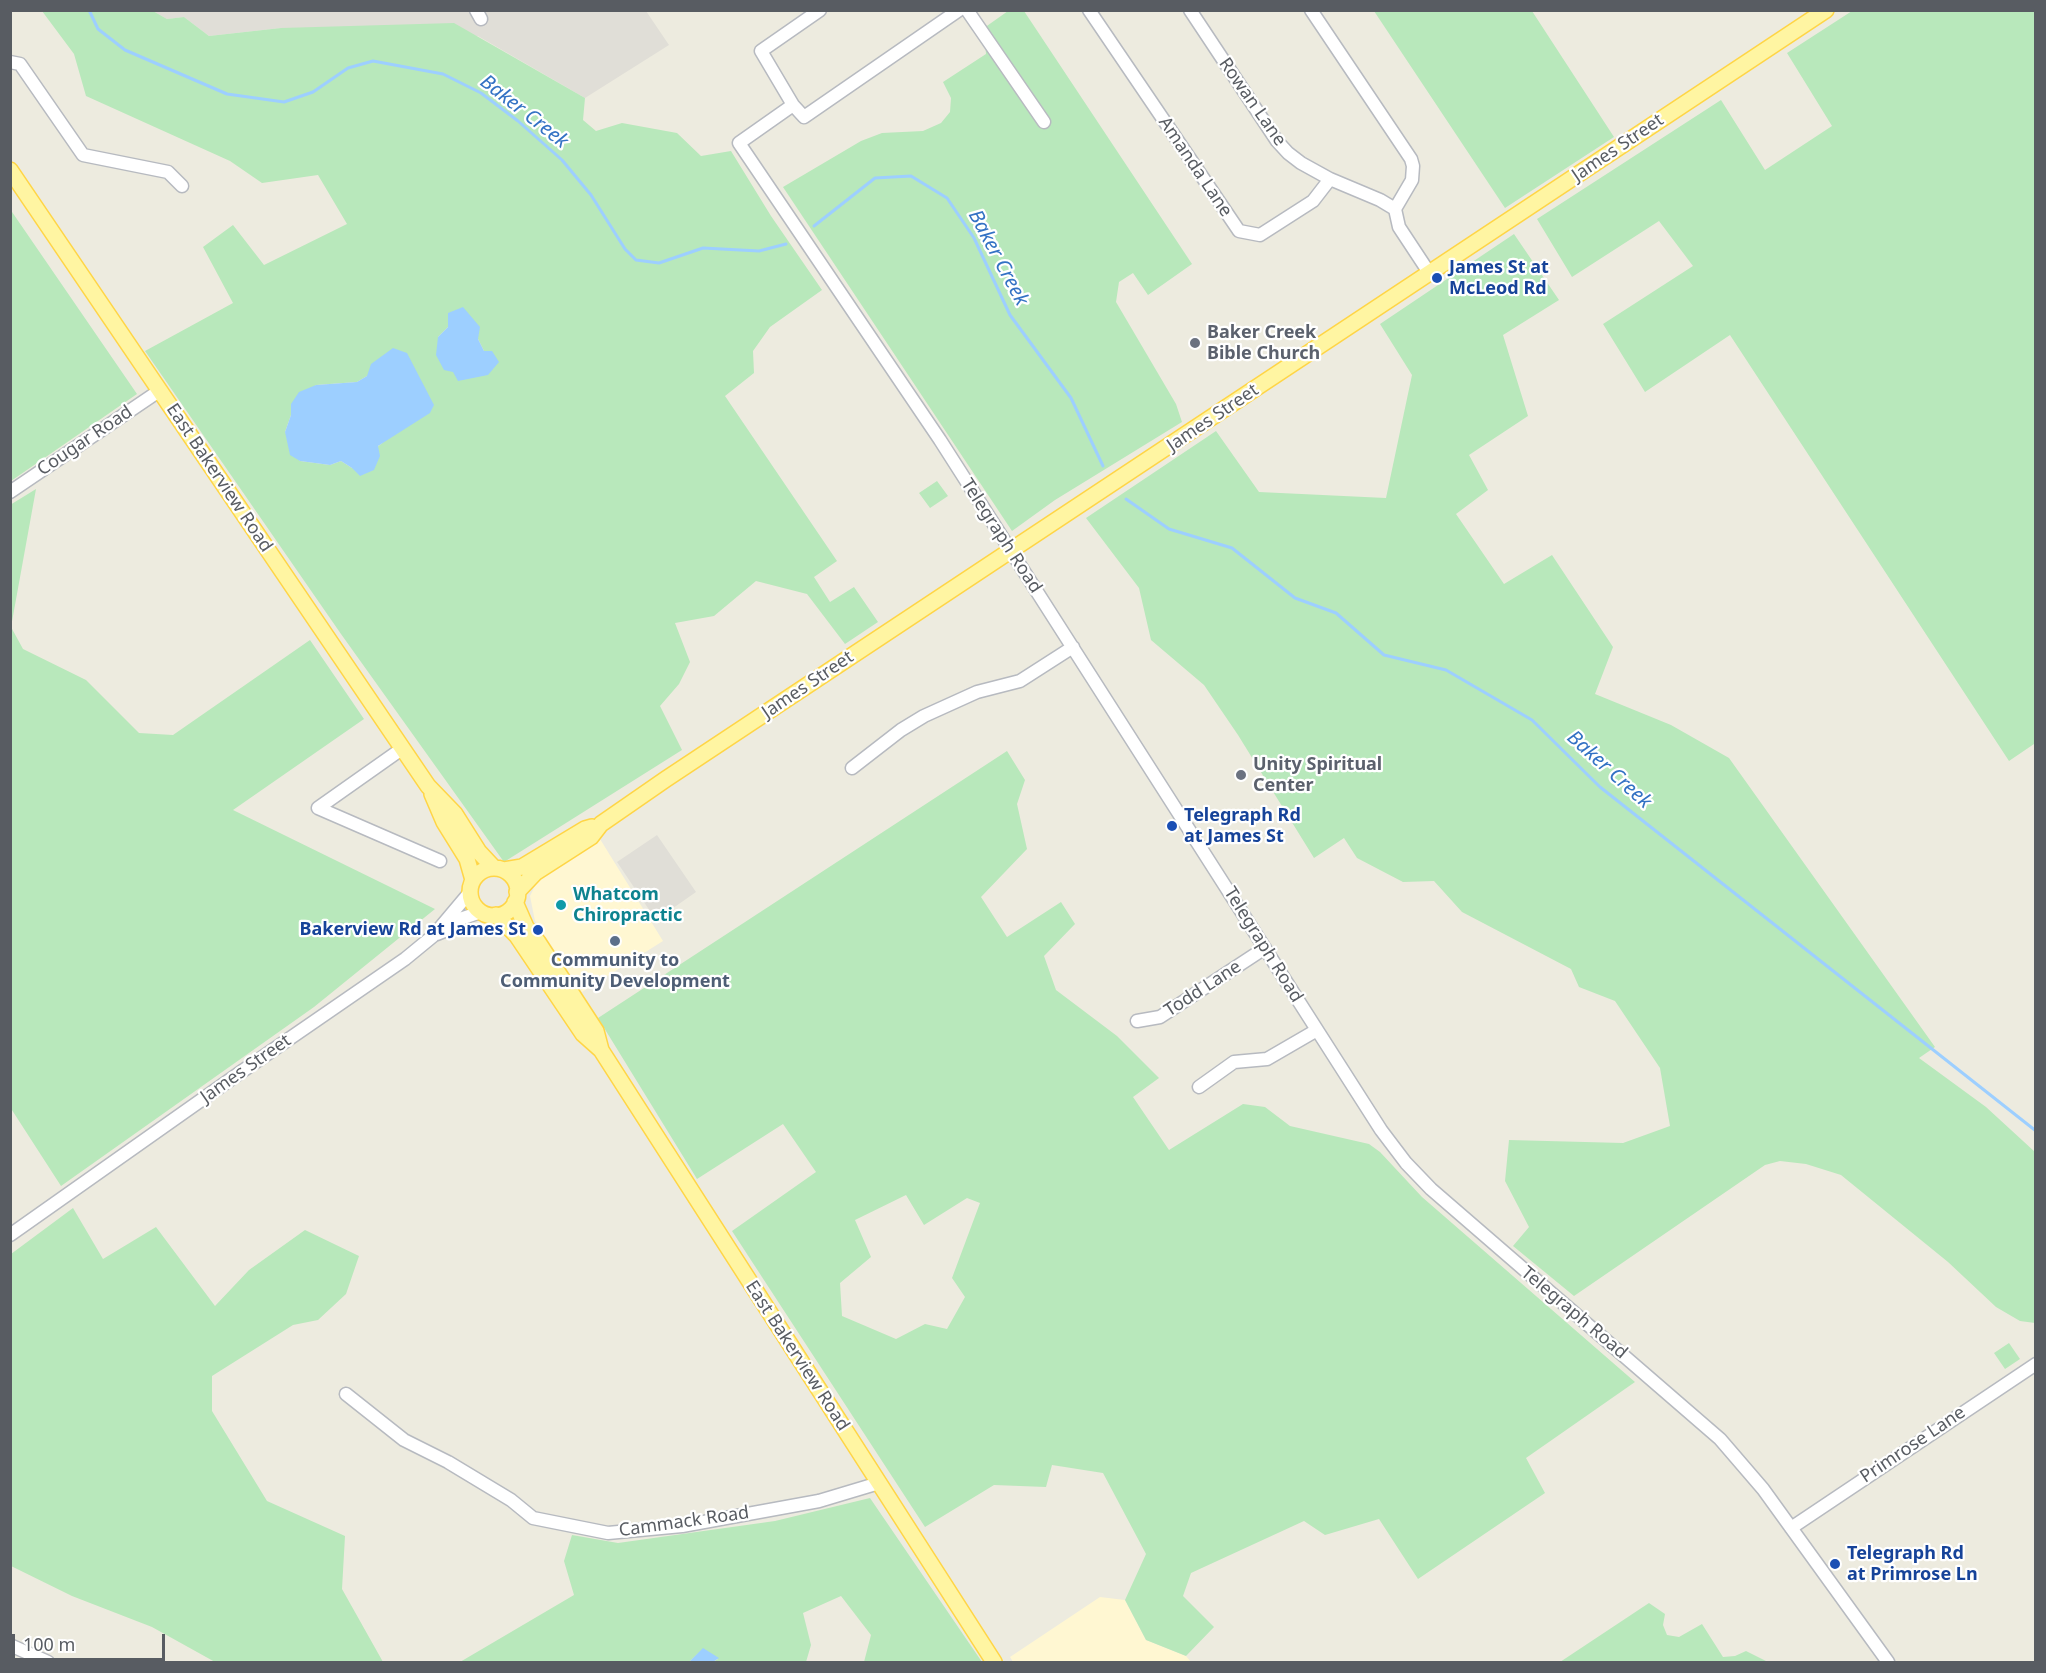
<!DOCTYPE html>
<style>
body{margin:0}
#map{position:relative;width:2046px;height:1673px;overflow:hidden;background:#edebdf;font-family:"Noto Sans",sans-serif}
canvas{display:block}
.frame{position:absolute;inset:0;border:12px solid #585c62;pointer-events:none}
.scale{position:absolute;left:12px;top:1634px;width:153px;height:27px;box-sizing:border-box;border:3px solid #585c62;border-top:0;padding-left:8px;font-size:18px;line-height:21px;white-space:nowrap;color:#585c62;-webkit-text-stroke:4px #fff;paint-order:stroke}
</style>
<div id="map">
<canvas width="2046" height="1673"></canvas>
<div class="frame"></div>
<div class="scale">100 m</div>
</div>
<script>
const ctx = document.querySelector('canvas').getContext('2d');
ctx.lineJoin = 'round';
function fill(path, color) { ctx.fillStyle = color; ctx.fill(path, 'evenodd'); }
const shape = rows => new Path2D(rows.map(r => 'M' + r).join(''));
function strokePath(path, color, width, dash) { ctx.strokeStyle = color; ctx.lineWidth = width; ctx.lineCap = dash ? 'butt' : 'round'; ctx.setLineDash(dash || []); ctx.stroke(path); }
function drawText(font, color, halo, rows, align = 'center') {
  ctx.font = font + ' "Noto Sans",sans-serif'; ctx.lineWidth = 4.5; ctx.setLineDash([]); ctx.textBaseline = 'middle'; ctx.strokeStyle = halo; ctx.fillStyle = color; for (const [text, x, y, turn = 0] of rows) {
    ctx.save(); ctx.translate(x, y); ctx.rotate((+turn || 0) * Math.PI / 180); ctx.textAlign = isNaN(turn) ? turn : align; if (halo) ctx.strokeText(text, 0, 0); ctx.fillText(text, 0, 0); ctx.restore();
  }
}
fill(shape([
 [600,839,663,941,582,992,535,921,530,896,538,880],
 [1100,1597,1125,1600,1146,1640,1186,1656,1191,1662,1013,1662,1010,1657]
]), '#fff7d2');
fill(shape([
 [153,11,646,11,669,45,585,98,478,36,281,28,209,36,184,17,167,19],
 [657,835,696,892,656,920,617,862]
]), '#e0ded7');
fill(shape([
 [42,11,153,11,167,19,184,17,209,36,281,28,454,23,585,98,583,120,596,131,622,123,677,133,701,156,731,151,771,216,822,290,770,327,753,351,754,373,725,396,837,561,814,577,830,602,854,587,878,622,845,644,807,594,756,581,714,616,675,623,690,662,679,684,660,706,682,750,504,862,341,634,145,351,233,303,203,247,233,225,264,265,347,224,318,175,262,183,230,161,86,96,74,54],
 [448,327,478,339,484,351,438,337],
 [367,376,387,439,352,468,341,461,330,465,300,461,285,432,291,415,316,385,357,382],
 [1008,11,1024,11,1192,264,1148,295,1133,273,1119,282,1116,302,1176,404,1182,422,1055,500,1012,531,783,187,861,141,882,133,923,131,941,123,950,112,951,98,943,82,986,54,984,28],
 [1374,11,1532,11,1614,137,1505,208],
 [1852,11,2035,11,2036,745,2034,744,2009,761,1730,335,1645,392,1603,324,1693,266,1659,221,1572,277,1537,219,1721,100,1765,170,1832,126,1787,53],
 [10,209,137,394,11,481,10,481],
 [1514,234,1559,300,1503,335,1528,416,1469,455,1488,490,1456,514,1504,584,1552,555,1613,647,1595,694,1671,725,1729,758,1935,1047,1919,1058,1986,1107,2035,1152,2035,1323,2020,1321,1996,1307,1948,1262,1841,1175,1806,1164,1780,1161,1765,1165,1574,1296,1513,1246,1529,1227,1505,1181,1509,1140,1623,1143,1670,1126,1660,1068,1615,1001,1579,987,1571,969,1462,912,1434,881,1403,882,1357,858,1344,838,1314,858,1238,735,1204,685,1151,640,1139,588,1086,518,1216,431,1259,492,1386,498,1412,375,1380,324],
 [937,481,948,496,930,508,919,493],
 [36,489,11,627,23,649,86,680,139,733,173,735,310,640,364,719,233,810,435,909,314,1007,61,1186,10,1107,10,505],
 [1007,751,1025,780,1017,804,1027,849,981,897,1007,937,1061,902,1075,924,1044,956,1056,990,1117,1036,1159,1078,1133,1097,1169,1150,1243,1104,1265,1107,1290,1126,1369,1144,1380,1152,1422,1197,1635,1382,1526,1458,1545,1493,1418,1579,1379,1519,1325,1535,1304,1521,1191,1573,1183,1596,1214,1627,1186,1656,1146,1640,1125,1600,1146,1554,1103,1473,1052,1465,1046,1487,994,1485,925,1527,732,1231,816,1172,783,1124,697,1179,598,1018],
 [906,1195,924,1225,967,1198,980,1203,952,1278,965,1297,947,1329,925,1324,896,1339,842,1316,840,1283,871,1257,855,1220],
 [73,1208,103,1259,156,1227,215,1306,249,1270,305,1230,359,1256,346,1294,318,1320,293,1325,212,1376,212,1411,267,1501,345,1536,342,1589,383,1662,215,1662,152,1627,72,1596,11,1566,11,1254],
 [2009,1343,2020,1359,2005,1369,1994,1353],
 [870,1498,982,1662,864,1662,871,1635,841,1596,803,1613,811,1645,806,1662,713,1662,718,1659,703,1649,689,1662,460,1662,574,1595,564,1561,572,1535,618,1543,775,1521],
 [1649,1603,1665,1614,1663,1625,1667,1635,1679,1637,1702,1624,1723,1657,1735,1656,1746,1651,1768,1662,1560,1662]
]), '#b8e8bb');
fill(shape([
 [463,307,480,327,478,339,484,351,492,351,499,362,488,375,458,381,453,372,444,370,436,355,438,337,448,327,448,313],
 [393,348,407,353,434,405,430,413,378,446,380,456,374,470,360,476,352,468,341,461,330,465,300,461,290,455,285,432,291,415,291,404,299,392,316,385,357,382,367,376,371,364],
 [703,1648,719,1658,713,1662,689,1662]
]), '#9dcfff');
strokePath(shape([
 [89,10,98,29,125,50,227,94,284,102,313,92,348,68,373,61,443,74,481,93,518,121,562,160,591,195,625,249,636,260,659,263,703,248,759,251,786,244],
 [814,226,875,178,911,176,947,198,974,238,1010,315,1071,398,1103,466],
 [1126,499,1169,529,1232,548,1295,598,1336,613,1384,655,1446,670,1532,720,1600,787,2036,1131]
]), '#9dcfff', 3);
const minor = shape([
 [476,10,481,19],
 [820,10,761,51,793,105,804,117,959,10],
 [967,10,1044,122],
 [1089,10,1239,231,1260,235,1313,201,1330,179],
 [1190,10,1277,141,1288,153,1301,163,1330,179,1380,200,1395,209],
 [1311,10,1411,159,1413,166,1412,180,1395,209,1399,227,1430,274],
 [10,62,20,64,83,155,168,172,182,186],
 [793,105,739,143,940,440,1381,1130,1406,1163,1431,1189,1720,1439,1763,1489,1888,1662],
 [10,492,159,391],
 [852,768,901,730,924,716,977,692,1020,681,1073,647],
 [318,808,440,861],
 [318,808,403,748],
 [437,934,447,930,463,918,481,912],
 [1137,1021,1160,1017,1265,948],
 [1199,1087,1234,1062,1267,1059,1317,1030],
 [10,1235,241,1072,405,959,433,936,470,892],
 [346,1394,404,1440,448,1462,511,1500,533,1518,608,1533,682,1526,819,1501,879,1483],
 [1791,1528,2036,1364],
 [10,1645,48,1662]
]);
const major = shape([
 [10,170,428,786,455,814,479,852,494,868],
 [432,794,444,822,467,859,473,880],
 '470 892a24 24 0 1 1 48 0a24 24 0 1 1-48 0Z',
 [504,870,522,867,585,829,592,827],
 [517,892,535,873,591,837,601,824,666,779,1826,10],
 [515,902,526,927,538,942,596,1031,601,1050],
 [496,915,517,936,583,1034,601,1050,994,1662]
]);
strokePath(minor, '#b7bac0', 15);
strokePath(major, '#ffd546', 18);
strokePath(minor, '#fff', 12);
strokePath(major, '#fff5a2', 15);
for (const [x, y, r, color] of [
 [1437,278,6,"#1a4fb4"],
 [1195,343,6,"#6b7280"],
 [1241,775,6,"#6b7280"],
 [1172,826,6,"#1a4fb4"],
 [561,905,6,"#0f9aa8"],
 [538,930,6,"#1a4fb4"],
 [615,941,6,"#5c6f8a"],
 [1835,1564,6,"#1a4fb4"]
]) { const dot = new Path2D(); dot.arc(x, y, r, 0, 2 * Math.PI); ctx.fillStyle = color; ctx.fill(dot); strokePath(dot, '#fff', 2); }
drawText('18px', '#585c62', '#fff', [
 ["Rowan Lane",1252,102,55],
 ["James Street",1618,148,-34],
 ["Amanda Lane",1195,167,56],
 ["James Street",1213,418,-34],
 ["Cougar Road",85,441,-34],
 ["East Bakerview Road",219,478,56],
 ["Telegraph Road",1001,536,57],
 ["James Street",808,685,-34],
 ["Telegraph Road",1263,945,58],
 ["Todd Lane",1203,989,-33],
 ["James Street",246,1069,-35],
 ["Telegraph Road",1574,1313,40],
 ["East Bakerview Road",797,1356,57],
 ["Primrose Lane",1913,1445,-34],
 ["Cammack Road",684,1522,-8]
]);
drawText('bold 18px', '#164399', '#fff', [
 ["James St at",1449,268],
 ["McLeod Rd",1449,289],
 ["Telegraph Rd",1184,816],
 ["at James St",1184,837],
 ["Bakerview Rd at James St",526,930,"right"],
 ["Telegraph Rd",1847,1554],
 ["at Primrose Ln",1847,1575]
], 'left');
drawText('bold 18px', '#5b616d', '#fff', [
 ["Baker Creek",1207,333],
 ["Bible Church",1207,354],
 ["Unity Spiritual",1253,765],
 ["Center",1253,786]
], 'left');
drawText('bold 18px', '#0d838f', '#fff', [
 ["Whatcom",573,895],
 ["Chiropractic",573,916]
], 'left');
drawText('bold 18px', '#4e5e75', '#fff', [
 ["Community to",615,961],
 ["Community Development",615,982]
]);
drawText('italic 20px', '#3372c4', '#fff', [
 ["Baker Creek",524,112,38],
 ["Baker Creek",998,258,62],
 ["Baker Creek",1609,770,42]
]);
</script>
